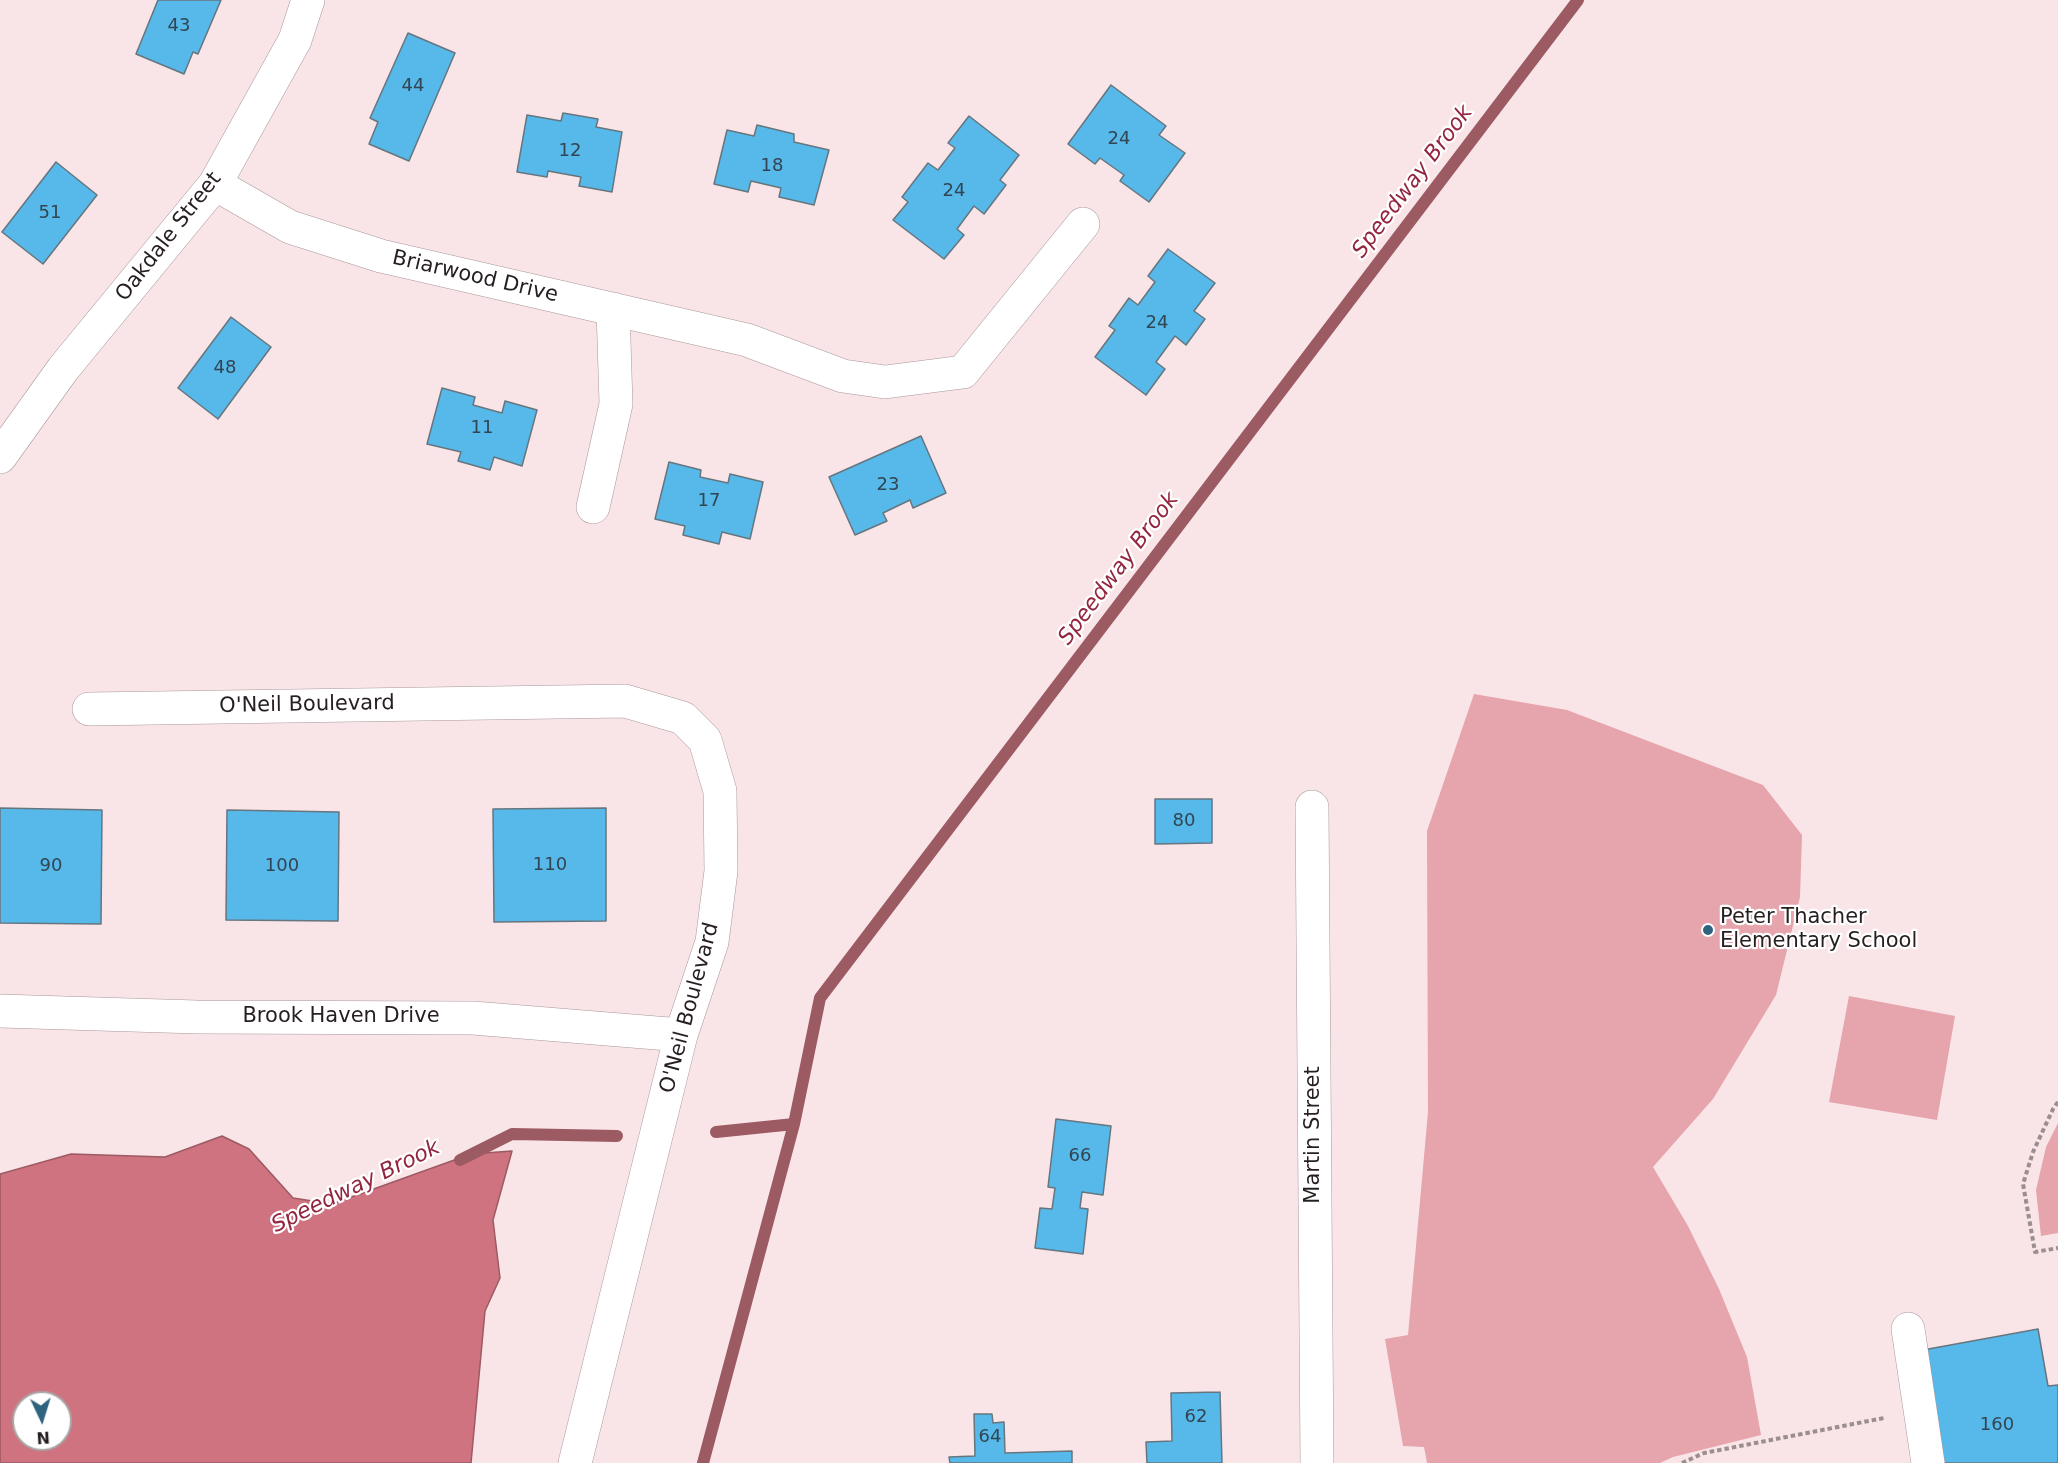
<!DOCTYPE html>
<style>
body{margin:0}
#map{position:relative;width:2058px;height:1463px;overflow:hidden;background:#f9e5e7;font-family:"DejaVu Sans",sans-serif}
canvas{display:block}
.north{position:absolute;left:12px;top:1391px;width:60px;height:60px;box-sizing:border-box;background:#fff;border:2px solid #a8a5a5;border-radius:50%;rotate:176deg;font-size:16px;font-weight:700;line-height:24px;text-align:center;color:#261e1f}
.north::after{content:'';display:block;margin:auto;width:21px;height:27px;background:#2e647f;clip-path:polygon(50% 0,100% 100%,50% 72%,0 100%)}
</style>
<div id="map">
<canvas width="2058" height="1463"></canvas>
<div class="north">N</div>
</div>
<script>
const ctx = document.querySelector('canvas').getContext('2d');
ctx.lineJoin = 'round';
function fill(path, color) { ctx.fillStyle = color; ctx.fill(path, 'evenodd'); }
const shape = rows => new Path2D(rows.map(r => 'M' + r).join(''));
function strokePath(path, color, width, dash) { ctx.strokeStyle = color; ctx.lineWidth = width; ctx.lineCap = dash ? 'butt' : 'round'; ctx.setLineDash(dash || []); ctx.stroke(path); }
function drawText(font, color, halo, rows, align = 'center') {
  ctx.font = font + ' "DejaVu Sans",sans-serif'; ctx.lineWidth = 4.5; ctx.setLineDash([]); ctx.textBaseline = 'middle'; ctx.strokeStyle = halo; ctx.fillStyle = color; for (const [text, x, y, turn = 0] of rows) {
    ctx.save(); ctx.translate(x, y); ctx.rotate((+turn || 0) * Math.PI / 180); ctx.textAlign = isNaN(turn) ? turn : align; if (halo) ctx.strokeText(text, 0, 0); ctx.fillText(text, 0, 0); ctx.restore();
  }
}
fill(shape([
 [1474,694,1567,710,1763,785,1802,835,1800,897,1776,995,1713,1099,1653,1167,1688,1226,1719,1289,1747,1357,1761,1435,1673,1457,1660,1463,1427,1463,1424,1447,1403,1446,1385,1339,1408,1335,1428,1112,1427,831],
 [1849,996,1955,1016,1937,1120,1829,1102],
 [2058,1123,2058,1233,2041,1236,2036,1190,2046,1147]
]), '#e6a4ac');
const water = shape([
 [222,1136,249,1149,293,1198,332,1204,471,1154,512,1151,493,1220,500,1278,485,1311,471,1463,0,1463,0,1174,71,1154,165,1157,222,1136],
 [24,1403,60,1403,60,1439,24,1439,24,1403]
]);
fill(water, '#cf7380');
strokePath(water, '#9c5a63', 1.5);
strokePath(shape([
 [716,1132,794,1124,820,998,1578,0],
 [460,1160,512,1134,617,1136],
 [703,1463,794,1124]
]), '#9c5a63', 12);
const building = shape([
 [158,0,221,0,198,54,193,52,184,74,136,54,158,0],
 [408,33,455,53,409,161,369,144,378,122,370,118,408,33],
 [1111,85,1166,126,1159,135,1185,153,1149,202,1120,181,1124,175,1100,158,1095,164,1068,144,1111,85],
 [563,113,598,119,596,127,622,132,612,192,579,186,581,177,548,171,547,177,517,172,527,115,561,121,563,113],
 [969,116,1019,155,1000,180,1006,185,984,214,974,206,957,229,964,235,944,259,893,220,908,202,902,197,928,163,938,170,955,148,948,143,969,116],
 [757,125,794,134,794,142,829,150,814,205,779,197,781,188,751,181,748,192,714,184,727,130,754,136,757,125],
 [56,162,97,195,43,264,2,232,56,162],
 [1168,249,1215,283,1194,311,1205,319,1186,345,1175,336,1156,362,1165,369,1146,395,1095,357,1115,330,1109,326,1129,298,1138,305,1155,282,1148,276,1168,249],
 [231,317,271,347,218,419,178,388,231,317],
 [442,388,475,397,473,405,502,413,505,401,537,410,522,466,494,457,490,470,458,461,461,452,427,444,442,388],
 [921,436,946,493,913,508,910,500,883,513,887,521,855,535,829,477,921,436],
 [669,462,701,470,700,477,728,483,730,474,763,482,750,539,722,532,719,544,683,535,685,526,655,519,669,462],
 [1155,799,1212,799,1212,843,1155,844,1155,799],
 [0,808,102,810,101,924,0,923,0,808],
 [606,808,606,921,494,922,493,809,606,808],
 [227,810,339,812,338,921,226,920,227,810],
 [1056,1119,1111,1126,1103,1195,1082,1192,1080,1208,1088,1209,1083,1254,1035,1248,1040,1208,1052,1209,1055,1188,1048,1187,1056,1119],
 [2038,1329,2048,1386,2058,1385,2058,1463,1943,1463,1923,1350,2038,1329],
 [1220,1392,1222,1463,1147,1463,1146,1442,1172,1441,1171,1393,1220,1392],
 [974,1414,992,1414,993,1423,1004,1422,1005,1453,1072,1451,1072,1463,950,1463,949,1457,975,1456,974,1414]
]);
fill(building, '#56b9ea');
strokePath(building, '#66757e', 1.5);
const minor = shape([
 [215,184,290,227,381,256,747,340,843,376,885,382,963,372,1083,224],
 [0,457,63,369,215,184,295,40,308,0],
 [593,507,616,404,613,309],
 [89,709,625,701,683,718,705,740,720,791,721,871,712,942,681,1035,575,1463],
 [1312,807,1317,1463],
 [0,1011,197,1017,473,1018,681,1035],
 [1908,1329,1928,1463]
]);
strokePath(minor, '#aa9799', 34);
strokePath(shape([
 [2058,1102,2053,1109,2033,1152,2023,1184,2035,1252,2058,1248],
 [1682,1463,1704,1453,1884,1418]
]), '#9c8d8f', 4, [4.5, 3]);
strokePath(minor, '#fff', 33);
for (const [x, y, r, color] of [
 [1708,930,6,"#2e647f"]
]) { const dot = new Path2D(); dot.arc(x, y, r, 0, 2 * Math.PI); ctx.fillStyle = color; ctx.fill(dot); strokePath(dot, '#fff', 2); }
drawText('18px', '#324552', null, [
 ["43",179,26],
 ["44",413,86],
 ["24",1119,139],
 ["12",570,151],
 ["18",772,166],
 ["24",954,191],
 ["51",50,213],
 ["24",1157,323],
 ["48",225,368],
 ["11",482,428],
 ["23",888,485],
 ["17",709,501],
 ["80",1184,821],
 ["110",550,865],
 ["90",51,866],
 ["100",282,866],
 ["66",1080,1156],
 ["62",1196,1417],
 ["160",1997,1425],
 ["64",990,1437]
]);
drawText('21px', '#261e1f', '#fff', [
 ["Oakdale Street",169,237,-52],
 ["Briarwood Drive",475,277,13],
 ["O'Neil Boulevard",307,705,-1],
 ["O'Neil Boulevard",690,1008,-75],
 ["Brook Haven Drive",341,1017],
 ["Martin Street",1314,1135,-90]
]);
drawText('21px', '#261e1f', '#fff', [
 ["Peter Thacher",1720,918],
 ["Elementary School",1720,942]
], 'left');
drawText('italic 22px', '#93253f', '#fff', [
 ["Speedway Brook",1413,182,-53],
 ["Speedway Brook",1119,569,-53],
 ["Speedway Brook",356,1187,-26]
]);
</script>
